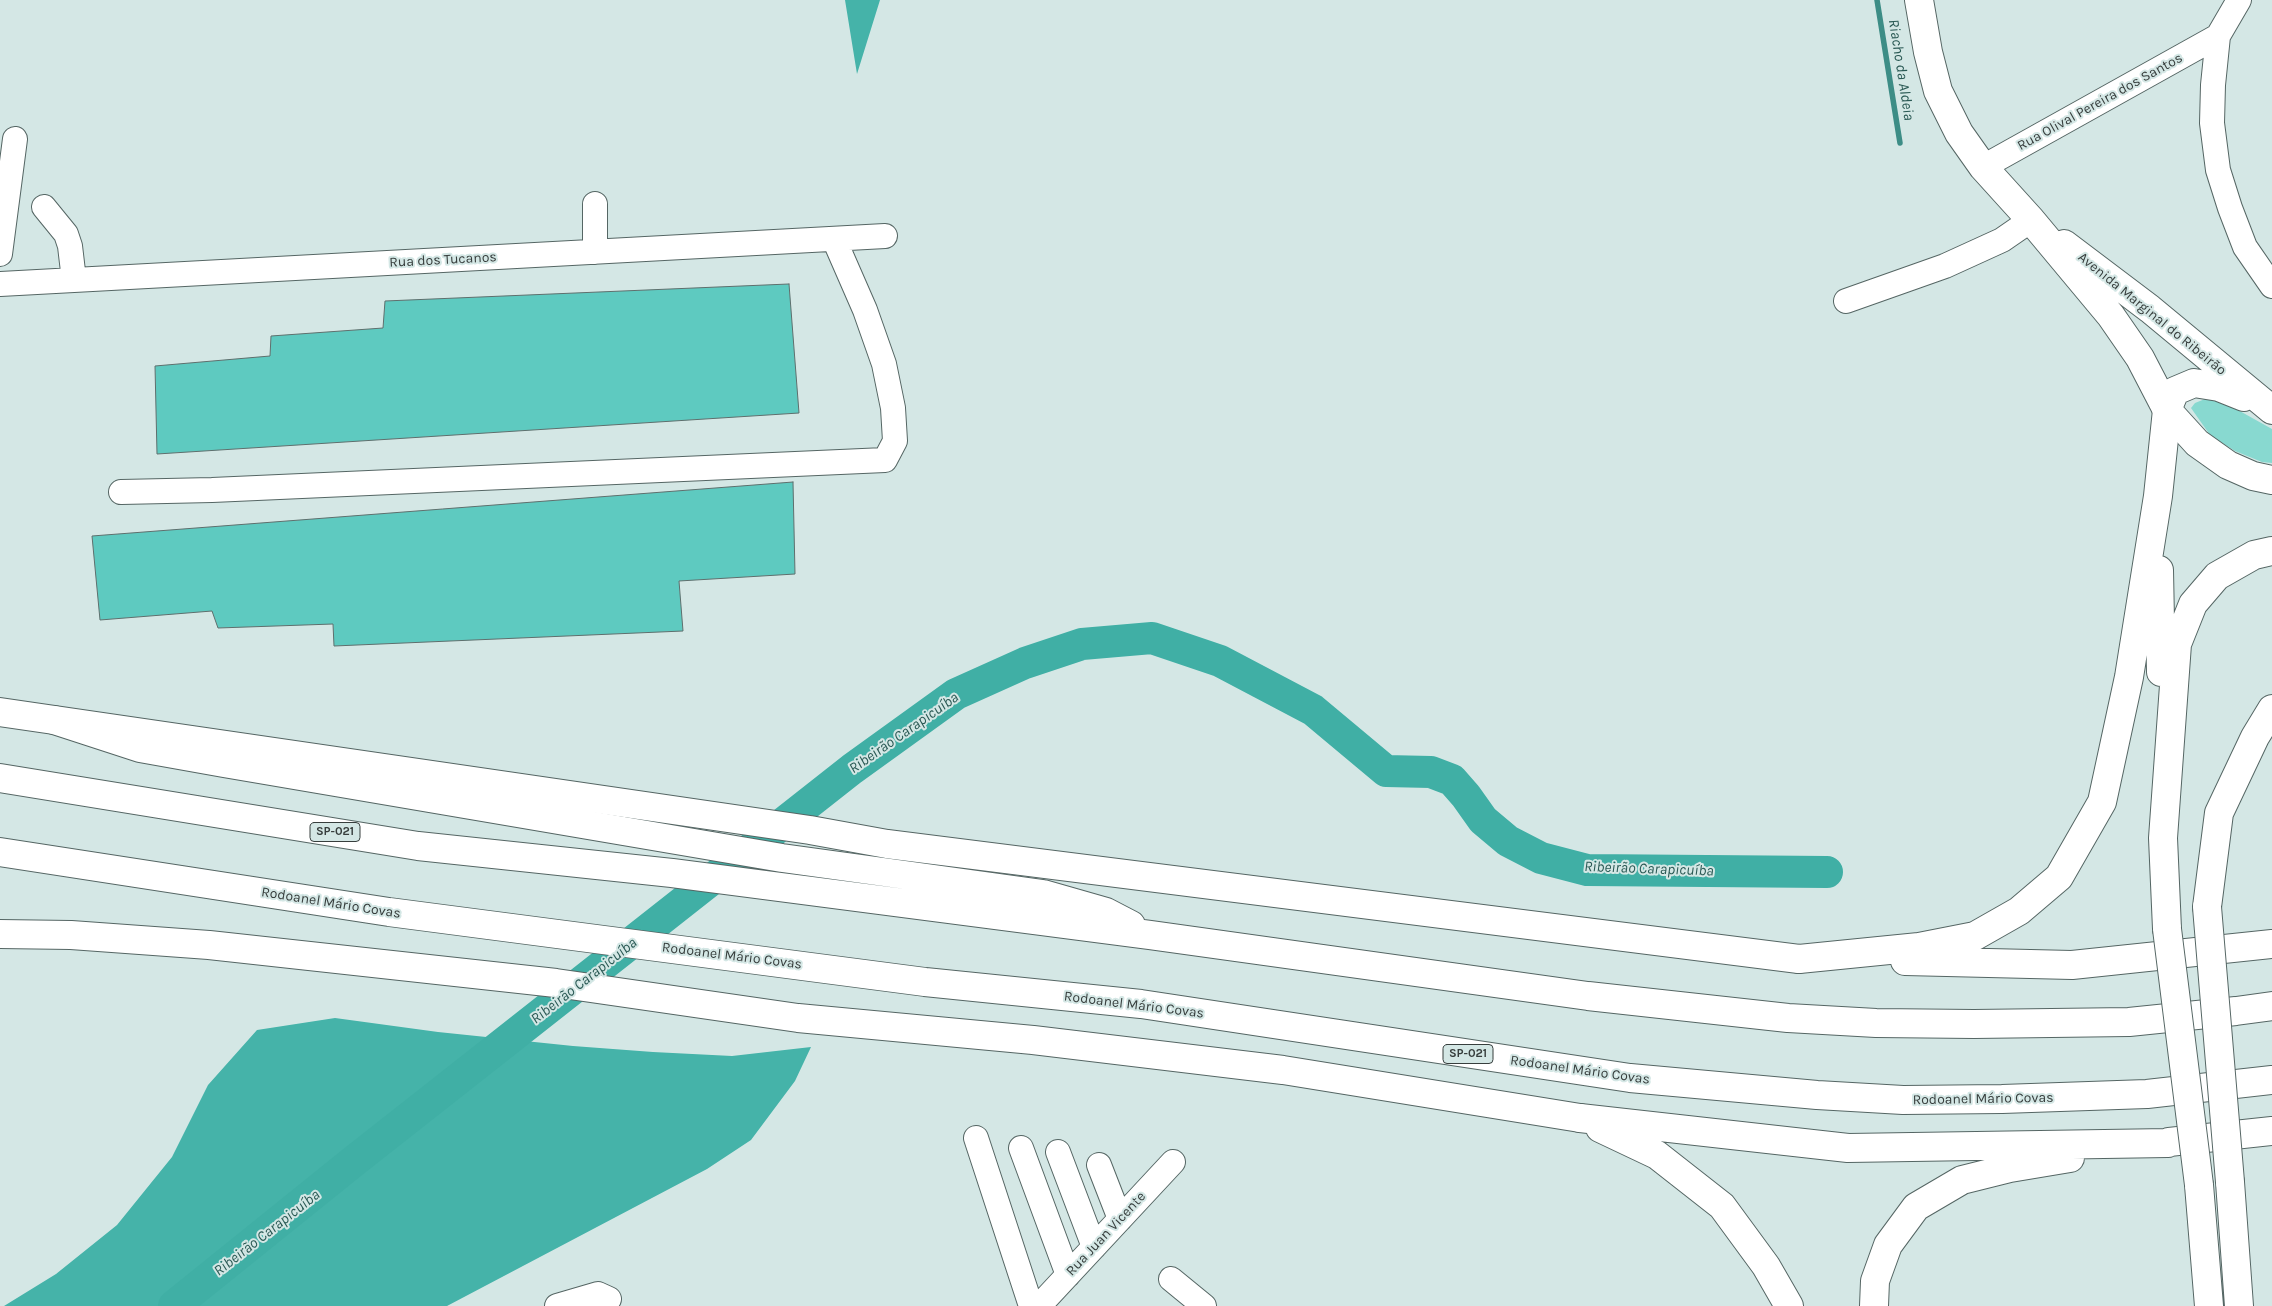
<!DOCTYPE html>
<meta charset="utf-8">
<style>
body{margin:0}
canvas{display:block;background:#d4e7e5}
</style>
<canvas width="2272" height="1306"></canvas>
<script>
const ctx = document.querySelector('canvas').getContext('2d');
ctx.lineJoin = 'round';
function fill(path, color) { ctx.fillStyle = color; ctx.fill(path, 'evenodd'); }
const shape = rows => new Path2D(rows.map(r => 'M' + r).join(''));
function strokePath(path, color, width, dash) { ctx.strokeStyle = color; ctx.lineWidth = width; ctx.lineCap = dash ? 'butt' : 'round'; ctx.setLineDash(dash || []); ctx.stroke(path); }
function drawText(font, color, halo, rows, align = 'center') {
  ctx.font = font + ' Karla,sans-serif'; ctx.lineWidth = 4; ctx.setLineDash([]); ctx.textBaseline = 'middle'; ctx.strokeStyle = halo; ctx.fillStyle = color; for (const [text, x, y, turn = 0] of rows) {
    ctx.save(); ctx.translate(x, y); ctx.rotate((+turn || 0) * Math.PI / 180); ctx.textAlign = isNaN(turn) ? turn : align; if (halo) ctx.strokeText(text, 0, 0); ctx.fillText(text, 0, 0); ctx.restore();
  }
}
fill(shape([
 [2205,399,2220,400,2272,429,2272,463,2262,462,2235,451,2210,435,2191,408,2195,403]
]), '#88d9d0');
fill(shape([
 [845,0,880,0,857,74],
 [335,1018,438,1032,573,1046,653,1052,732,1056,811,1047,795,1081,751,1140,707,1169,447,1306,4,1306,56,1274,117,1225,172,1157,208,1085,257,1030]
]), '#45b3a9');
strokePath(shape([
 [1877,0,1900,143]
]), '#3d8d86', 5.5);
strokePath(shape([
 [174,1306,354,1161,852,769,956,694,1025,663,1082,644,1152,638,1220,661,1313,710,1386,771,1431,772,1452,780,1466,796,1483,820,1508,841,1541,858,1587,870,1827,872]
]), '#40afa5', 32);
const building = shape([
 [789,284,799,413,157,454,155,366,270,356,271,336,383,328,385,301,789,284],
 [793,482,795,574,679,581,683,631,334,646,333,624,218,628,212,611,100,620,92,536,793,482]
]);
fill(building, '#5ecac0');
strokePath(building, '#5e6f6d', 1);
const minor = shape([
 [2239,0,2218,36,2213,85,2212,123,2218,170,2230,208,2245,247,2272,286],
 [1983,167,2218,36],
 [44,207,66,234,70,246,74,280],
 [595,252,595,204],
 [0,254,15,139],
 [0,284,885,236],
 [1846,301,1945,266,2002,240,2031,220],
 [121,492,212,490,885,460,895,441,893,408,884,364,865,310,834,239],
 [976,1138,1031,1306],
 [1021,1148,1068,1275],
 [1058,1152,1094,1247],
 [1099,1165,1120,1219],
 [1171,1279,1204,1306],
 [557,1306,598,1294,609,1299],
 [1039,1306,1173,1162]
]);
const major = shape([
 [1919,0,1928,52,1938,91,1959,133,1983,167,2031,220,2111,316,2140,358,2167,410,2197,443,2228,465,2253,476,2272,480],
 [2064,244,2150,309,2272,410],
 [2167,410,2175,391,2194,383,2219,387,2244,397],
 [0,712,810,830,887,844,1799,959],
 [0,934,71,935,209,945,556,983,798,1018,1033,1040,1283,1070,1580,1118]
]);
const highway = shape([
 [2159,570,2161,672],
 [54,720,140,748,224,763,782,858,1043,894,1106,912,1131,925],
 [0,778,418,846,672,873,1150,935,1588,996,1788,1018,1876,1023,1974,1024,2129,1022,2236,1011,2272,1006],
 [0,852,389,912,925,982,1141,1004,1630,1078,1817,1095,1903,1100,2002,1099,2147,1094,2272,1080],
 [2207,907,2219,813,2255,737,2272,709],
 [2167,929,2163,838,2177,644,2193,604,2217,576,2254,555,2272,551],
 [1799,959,1919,947,1975,936,2019,911,2059,877,2102,802,2129,677,2158,496,2167,410],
 [1905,961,2072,965,2272,944],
 [1580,1118,1848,1148,2168,1143],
 [1600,1128,1657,1155,1722,1206,1766,1266,1789,1306],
 [2169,1142,2272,1131],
 [2230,1182,2239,1306],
 [2199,1185,2209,1306],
 [1874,1306,1875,1281,1888,1245,1916,1207,1962,1180,2010,1168,2070,1158]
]);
strokePath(minor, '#556664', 26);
strokePath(major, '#556664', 30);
strokePath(highway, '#556664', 30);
strokePath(minor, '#fff', 24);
strokePath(major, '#fff', 28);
strokePath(highway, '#fff', 28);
const highwayBridge = shape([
 [2207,907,2230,1182],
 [2167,929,2199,1185]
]);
strokePath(highwayBridge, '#556664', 30, []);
strokePath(highwayBridge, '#fff', 28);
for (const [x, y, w] of [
 [335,832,50],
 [1468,1054,50]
]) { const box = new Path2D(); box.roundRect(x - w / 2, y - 9.5, w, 19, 4); ctx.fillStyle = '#d4e7e5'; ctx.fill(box); strokePath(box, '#373e3d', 1); }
drawText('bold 12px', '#373e3d', null, [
 ["SP-021",335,832],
 ["SP-021",1468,1054]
]);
drawText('14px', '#373e3d', '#d4e7e5', [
 ["Rua Olival Pereira dos Santos",2100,102,-29],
 ["Rua dos Tucanos",443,260,-3],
 ["Avenida Marginal do Ribeirão",2152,314,39],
 ["Rodoanel Mário Covas",331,903,9],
 ["Rodoanel Mário Covas",732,956,7],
 ["Rodoanel Mário Covas",1134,1005,7],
 ["Rodoanel Mário Covas",1580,1070,8],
 ["Rodoanel Mário Covas",1983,1099,-1],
 ["Rua Juan Vicente",1106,1234,-47]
]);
drawText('italic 15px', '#2a5954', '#d4e7e5', [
 ["Riacho da Aldeia",1901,70,81],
 ["Ribeirão Carapicuíba",904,733,-35],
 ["Ribeirão Carapicuíba",1649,869,2],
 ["Ribeirão Carapicuíba",584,981,-38],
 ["Ribeirão Carapicuíba",267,1233,-38]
]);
</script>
